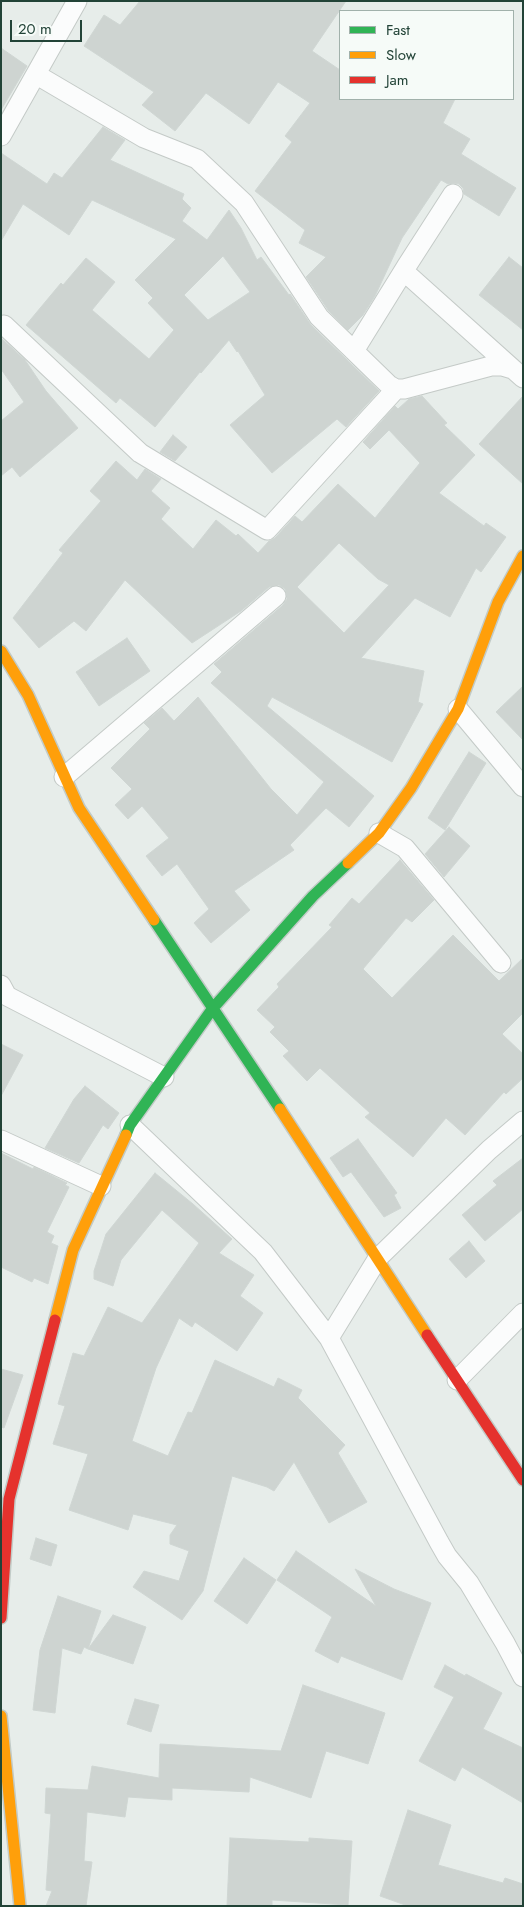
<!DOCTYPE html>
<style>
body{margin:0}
#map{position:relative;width:524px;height:1907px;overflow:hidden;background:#e7edea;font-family:Jost,sans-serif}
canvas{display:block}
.frame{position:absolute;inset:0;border:2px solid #224337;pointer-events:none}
.legend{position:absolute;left:339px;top:10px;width:175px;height:90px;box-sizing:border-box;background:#f6fbf8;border:1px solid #a1b1ab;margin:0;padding:6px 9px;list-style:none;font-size:15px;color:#224337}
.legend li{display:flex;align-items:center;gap:10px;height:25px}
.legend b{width:25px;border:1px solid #a1b1ab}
.scale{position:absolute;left:10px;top:20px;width:72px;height:22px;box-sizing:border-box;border:2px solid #224337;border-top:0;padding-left:6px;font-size:15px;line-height:18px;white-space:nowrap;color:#224337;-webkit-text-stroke:4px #f6fbf8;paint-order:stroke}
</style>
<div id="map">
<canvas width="524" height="1907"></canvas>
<div class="frame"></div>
<ul class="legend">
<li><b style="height:6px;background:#30b455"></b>Fast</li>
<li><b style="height:6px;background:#ff9f0a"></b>Slow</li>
<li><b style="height:6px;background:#e5322d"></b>Jam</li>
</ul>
<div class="scale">20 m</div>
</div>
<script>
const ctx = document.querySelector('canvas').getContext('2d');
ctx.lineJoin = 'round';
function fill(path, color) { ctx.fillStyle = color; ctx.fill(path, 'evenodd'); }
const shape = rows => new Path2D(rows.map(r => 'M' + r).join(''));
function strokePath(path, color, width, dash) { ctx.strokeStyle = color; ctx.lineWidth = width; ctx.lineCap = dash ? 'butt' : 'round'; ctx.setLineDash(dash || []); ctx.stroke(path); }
const building = shape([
 [140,1,346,1,312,51,340,70,340,99,455,99,443,123,470,139,461,154,516,188,499,216,464,194,463,188,459,184,453,183,448,184,441,180,402,238,375,296,363,315,348,330,328,310,306,277,326,257,299,243,305,230,255,191,292,142,285,136,310,103,278,82,249,124,206,93,175,131,142,105,154,92,84,46,104,15,120,25,140,1],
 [1,48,27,66,1,110,1,48],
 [103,127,125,140,110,160,184,194,182,199,191,208,182,221,207,240,229,210,241,228,257,260,261,257,289,295,290,294,311,325,379,391,346,427,337,419,272,473,230,425,265,395,238,351,237,352,229,340,201,373,200,372,155,427,120,398,116,403,26,325,61,283,63,285,86,258,115,282,92,310,149,359,174,330,148,303,153,298,135,280,176,239,92,200,69,235,23,204,1,241,1,153,47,184,54,173,62,178,103,127],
 [223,256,250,292,208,320,184,295,223,256],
 [509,257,523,268,523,330,479,295,509,257],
 [1,338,25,360,46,391,78,428,20,477,12,467,1,476,1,421,24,402,1,369,1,338],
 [422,396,447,423,444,425,475,455,439,493,484,526,486,523,506,537,481,572,476,568,450,617,415,598,361,658,424,671,418,702,423,704,392,762,272,697,267,706,374,796,349,827,326,808,290,845,294,850,234,891,250,910,211,943,194,923,209,909,177,864,162,876,146,856,169,838,142,806,128,819,115,805,132,789,111,768,150,729,144,723,162,708,174,721,198,697,271,789,297,815,324,782,211,683,222,672,214,664,283,605,287,599,285,589,279,585,269,587,241,611,192,643,125,580,86,631,74,621,39,648,13,618,63,553,59,550,101,501,90,491,116,461,137,480,145,469,161,479,151,491,170,508,161,519,193,549,216,520,236,536,238,534,258,553,269,541,275,538,295,516,302,522,338,484,375,518,420,463,389,430,370,449,363,442,395,406,398,409,409,399,422,396],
 [339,543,378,579,389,585,344,633,297,587,339,543],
 [523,396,523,484,479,444,523,396],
 [173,435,187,447,175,461,160,452,173,435],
 [127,638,150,671,99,706,76,672,127,638],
 [523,686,523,740,496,712,523,686],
 [469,752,486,763,445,830,428,818,469,752],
 [449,827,470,846,444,877,425,854,449,827],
 [400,860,434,900,412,922,406,918,363,969,392,998,453,935,499,981,523,958,523,1013,502,1034,523,1054,523,1078,506,1094,504,1092,465,1135,446,1118,413,1157,365,1117,370,1113,320,1068,307,1081,283,1056,289,1051,270,1032,275,1027,257,1010,279,987,277,984,332,927,329,925,352,898,359,904,400,860],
 [1,1044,23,1055,1,1096,1,1044],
 [85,1086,119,1113,108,1129,103,1125,79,1163,45,1148,74,1099,85,1086],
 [358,1139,397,1193,394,1195,401,1208,384,1217,351,1172,343,1177,330,1158,358,1139],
 [1,1153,33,1169,34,1167,67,1183,65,1185,69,1187,47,1232,54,1236,51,1243,58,1246,48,1284,34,1278,32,1282,1,1267,1,1153],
 [523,1158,523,1209,485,1241,462,1215,497,1185,493,1181,523,1158],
 [155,1173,193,1204,232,1239,219,1253,254,1275,240,1296,263,1313,237,1351,195,1322,192,1327,179,1318,156,1368,132,1441,168,1456,188,1412,192,1413,215,1360,274,1387,278,1378,302,1390,298,1398,345,1445,338,1453,367,1502,329,1523,294,1462,274,1491,267,1487,232,1476,203,1591,182,1620,133,1587,144,1571,179,1581,189,1551,170,1544,170,1535,177,1525,133,1514,128,1530,69,1510,88,1454,53,1444,65,1406,58,1404,73,1353,84,1356,108,1307,142,1323,199,1243,162,1210,121,1260,113,1286,94,1279,94,1271,106,1234,155,1173],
 [469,1241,485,1261,466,1278,449,1259,469,1241],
 [1,1369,23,1375,4,1428,1,1427,1,1369],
 [36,1538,57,1545,51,1566,30,1559,36,1538],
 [296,1551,376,1606,355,1569,394,1589,431,1603,402,1680,341,1656,338,1663,315,1651,332,1617,277,1580,296,1551],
 [244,1558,276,1580,247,1624,214,1601,244,1558],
 [58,1596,101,1611,88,1649,84,1647,81,1654,62,1648,55,1713,33,1710,40,1650,58,1596],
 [113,1615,146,1627,133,1664,88,1649,113,1615],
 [445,1665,465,1676,466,1674,502,1693,483,1729,523,1748,523,1803,462,1767,455,1781,419,1761,454,1697,434,1687,445,1665],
 [303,1685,385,1713,368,1764,326,1751,311,1798,250,1777,249,1792,172,1788,172,1800,128,1797,125,1817,87,1812,84,1861,92,1862,86,1906,46,1906,52,1891,46,1890,51,1814,45,1813,46,1788,88,1790,92,1766,159,1778,160,1744,281,1751,303,1685],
 [135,1699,159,1705,151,1732,127,1724,135,1699],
 [408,1810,451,1825,438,1865,503,1883,505,1878,523,1884,523,1906,408,1906,380,1896,408,1810],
 [230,1838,309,1842,309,1838,352,1841,348,1905,272,1900,272,1906,227,1906,230,1838]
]);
fill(building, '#ced4d1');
strokePath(building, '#cfd6d3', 1);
const street = shape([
 [37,75,144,138,197,159,244,203,319,317,389,385,396,389,404,389,491,366,502,366,512,369],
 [1,136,77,1],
 [453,194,406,267,407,274,523,378],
 [4,325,140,453,267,530,396,389],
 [354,351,406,267],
 [458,709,523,787],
 [64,777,276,596],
 [379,833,405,848,501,963],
 [1,985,7,996,164,1077],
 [130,1125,263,1252,329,1338,439,1542,447,1556,469,1583,505,1643,523,1677],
 [1,1140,101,1186],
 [329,1338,378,1258,489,1150,523,1121],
 [457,1380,523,1313]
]);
const fast = shape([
 [154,920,280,1109],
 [126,1135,130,1125,213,1008,313,896,348,863]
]);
const slow = shape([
 [1,651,28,695,79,808,154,920],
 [348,863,379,833,411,788,458,709,498,602,523,556],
 [280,1109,427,1335],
 [55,1320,73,1250,126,1135],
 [1,1716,20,1906]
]);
const jam = shape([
 [427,1335,523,1480],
 [1,1618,9,1499,55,1320]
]);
strokePath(street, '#c4cac7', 21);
strokePath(fast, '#c2cbc7', 14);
strokePath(slow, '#c2cbc7', 14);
strokePath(jam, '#c2cbc7', 14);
strokePath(street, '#fbfcfc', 19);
strokePath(fast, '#30b455', 11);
strokePath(slow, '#ff9f0a', 11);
strokePath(jam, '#e5322d', 11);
</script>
